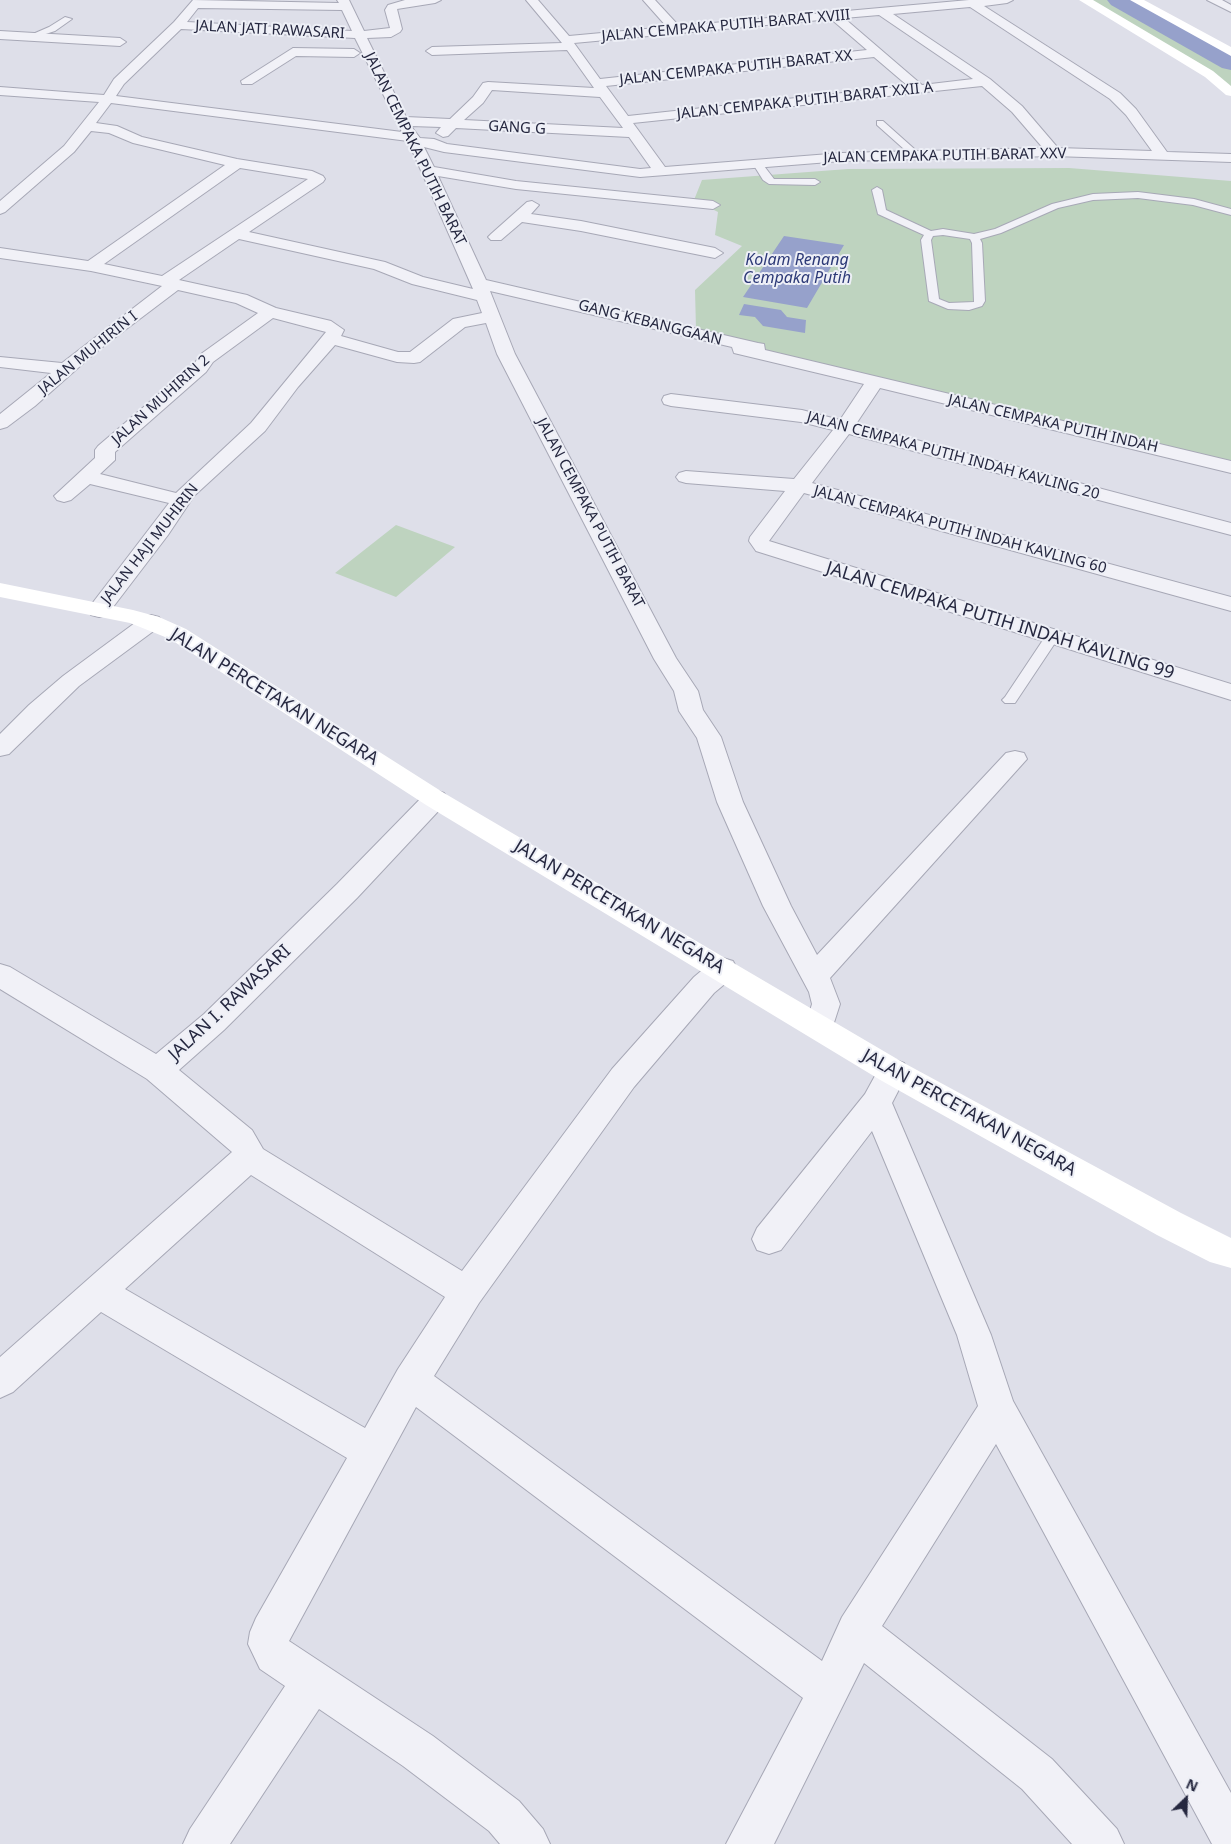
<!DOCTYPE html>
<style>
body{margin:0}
#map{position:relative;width:1231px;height:1844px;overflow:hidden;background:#dedfe9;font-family:"Noto Sans",sans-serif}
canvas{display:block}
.north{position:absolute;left:1161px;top:1774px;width:50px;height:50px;-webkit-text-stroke:4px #edeff6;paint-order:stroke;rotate:24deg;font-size:14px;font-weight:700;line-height:20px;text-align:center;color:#262840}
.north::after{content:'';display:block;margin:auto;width:18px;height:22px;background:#262840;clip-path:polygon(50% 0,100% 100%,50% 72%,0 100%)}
</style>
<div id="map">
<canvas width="1231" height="1844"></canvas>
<div class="north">N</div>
</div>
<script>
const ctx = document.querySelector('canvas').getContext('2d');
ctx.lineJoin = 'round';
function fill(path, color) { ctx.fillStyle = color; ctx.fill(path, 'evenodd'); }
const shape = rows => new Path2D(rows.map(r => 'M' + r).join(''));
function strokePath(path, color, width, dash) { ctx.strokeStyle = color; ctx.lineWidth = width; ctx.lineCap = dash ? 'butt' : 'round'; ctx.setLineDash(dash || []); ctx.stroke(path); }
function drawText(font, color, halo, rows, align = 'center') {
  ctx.font = font + ' "Noto Sans",sans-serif'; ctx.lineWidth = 4; ctx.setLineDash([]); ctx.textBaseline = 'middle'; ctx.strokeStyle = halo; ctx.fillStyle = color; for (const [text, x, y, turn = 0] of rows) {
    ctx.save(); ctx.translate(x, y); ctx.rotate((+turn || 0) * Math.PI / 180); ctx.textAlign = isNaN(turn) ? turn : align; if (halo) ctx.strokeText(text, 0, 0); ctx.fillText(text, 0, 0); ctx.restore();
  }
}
fill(shape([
 [1085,0,1138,0,1231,53,1231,92],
 [1069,168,1231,181,1231,464,821,366,696,329,695,290,742,246,715,235,718,212,694,200,702,180,848,169],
 [396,525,455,547,396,597,335,573]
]), '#bed3bf');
fill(shape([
 [784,236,844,245,807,308,743,297],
 [744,304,781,310,787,317,806,320,805,333,763,326,755,317,739,315]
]), '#96a1cb');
fill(shape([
 [1107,0,1137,0,1231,51,1231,70,1222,68,1111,5,1107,0]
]), '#96a1cb');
const lane = shape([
 [65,17,72,19,55,31,30,39,26,37,49,27,65,17],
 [877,121,883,121,920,154,920,158,914,158,877,125,877,121],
 [755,162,761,162,774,179,815,179,820,182,815,185,769,184,763,180,753,164,755,162],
 [877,187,882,190,886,210,931,231,943,229,974,234,995,229,1052,204,1093,194,1138,192,1194,199,1231,209,1231,215,1193,205,1138,198,1093,200,1058,208,1001,233,980,239,982,243,985,301,982,306,969,310,948,309,929,301,921,240,924,235,878,214,872,190,877,187],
 [943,235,970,239,972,243,974,302,949,303,939,299,931,240,933,236,943,235],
 [1052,633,1059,637,1015,703,1005,703,1002,700,1005,697,1047,634,1052,633]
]);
const street = shape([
 [193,0,339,3,337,0,349,0,364,31,390,28,385,10,388,5,405,0,441,0,435,3,397,9,402,29,400,32,391,37,367,38,406,117,450,119,473,97,483,83,488,82,594,88,567,50,432,55,426,51,432,47,562,43,526,0,538,0,569,36,667,27,643,0,655,0,679,26,969,0,1013,0,1007,3,984,6,1120,93,1136,109,1167,152,1231,154,1231,162,1054,156,842,161,640,177,444,152,424,147,434,167,516,181,713,201,720,205,713,209,516,189,438,176,486,280,758,343,764,344,765,350,1231,461,1231,473,880,388,856,424,1231,523,1231,535,849,434,812,483,1231,597,1231,611,804,493,769,541,1231,684,1231,700,756,551,749,541,750,537,785,491,686,483,679,481,676,477,679,473,686,471,794,479,833,430,801,422,671,406,664,404,662,400,664,396,671,394,802,410,840,420,864,384,734,353,732,347,490,291,515,354,676,658,698,691,703,710,721,737,743,802,791,906,817,955,1006,753,1015,751,1024,753,1027,759,830,978,840,1004,830,1035,820,1039,810,1035,805,1027,812,1004,809,992,763,906,717,802,697,738,679,711,674,691,654,659,497,354,486,323,465,327,420,362,414,363,397,362,335,345,298,387,265,431,194,496,168,535,107,615,99,617,91,615,88,610,91,605,169,503,90,484,71,500,64,502,57,500,54,496,95,458,95,450,98,446,194,364,201,354,258,313,236,303,178,290,96,352,35,406,7,427,0,429,0,414,51,373,0,367,0,357,62,363,162,286,91,271,0,258,0,248,88,261,225,165,133,143,109,133,91,131,74,152,5,212,0,214,0,201,64,146,99,102,0,95,0,87,104,95,114,79,174,22,193,0],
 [970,7,1110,99,1126,115,1152,151,1058,148,1022,106,990,79,893,14,970,7],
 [198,8,342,10,352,31,187,22,198,8],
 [879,15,973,79,922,85,844,18,879,15],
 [831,19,867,50,600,79,574,43,831,19],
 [181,29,355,38,402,132,116,96,124,84,181,29],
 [874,57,908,86,628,116,606,86,874,57],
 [982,86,1012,112,1043,148,842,153,665,167,633,123,982,86],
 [492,90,600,97,623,128,464,120,483,103,492,90],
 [111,103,408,141,473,289,423,277,385,262,249,232,323,182,325,179,323,176,312,171,237,159,142,137,117,126,96,123,111,103],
 [411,126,441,127,436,133,443,137,448,136,456,128,629,137,651,168,640,169,447,144,434,139,420,138,411,126],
 [240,168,308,179,162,276,104,264,240,168],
 [239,239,374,269,412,284,477,300,482,313,453,319,410,352,398,352,341,336,344,330,331,321,276,308,247,295,179,280,239,239],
 [273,318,326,332,251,423,176,493,100,474,115,460,115,452,206,372,213,362,273,318],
 [1207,0,1222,0,1231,5,1231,12,1207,0],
 [0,31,120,38,126,42,120,46,0,39,0,31],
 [293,48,354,49,360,53,354,57,296,56,252,84,242,84,241,81,293,48],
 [532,201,539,205,531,214,581,221,715,248,723,253,715,258,581,231,522,222,501,240,491,240,488,237,491,234,527,202,532,201],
 [151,615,159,617,162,622,159,627,79,686,9,754,0,756,0,734,29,705,63,676,143,617,151,615],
 [435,790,444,793,448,799,444,805,357,898,224,1030,179,1070,252,1130,263,1149,462,1271,612,1069,694,977,713,961,723,958,733,961,737,969,733,977,714,993,634,1087,479,1303,434,1376,822,1661,842,1617,978,1406,957,1335,872,1131,781,1250,769,1254,757,1250,752,1239,757,1228,865,1094,882,1063,893,1059,904,1063,908,1072,892,1103,991,1335,1013,1401,1231,1793,1231,1844,1212,1844,996,1444,882,1626,1052,1759,1117,1829,1124,1844,1072,1844,1022,1789,864,1663,774,1844,726,1844,803,1698,416,1407,289,1641,433,1736,519,1801,543,1829,550,1844,500,1844,489,1831,403,1766,319,1709,230,1844,183,1844,190,1829,285,1686,260,1669,248,1644,250,1632,256,1618,347,1458,101,1312,13,1392,0,1398,0,1357,232,1152,147,1079,0,989,0,964,10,967,156,1054,204,1014,337,884,426,793,435,790],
 [251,1175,445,1297,398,1369,365,1428,125,1289,251,1175]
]);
strokePath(lane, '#a7a8b6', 2);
strokePath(street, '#a7a8b6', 2);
fill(lane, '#f1f1f7');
fill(street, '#f1f1f7');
fill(shape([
 [1079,0,1093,0,1213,71,1231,86,1231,96,1226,95,1205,77,1079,0],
 [1130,0,1144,0,1231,47,1231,56,1130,0],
 [0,583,133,610,159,617,186,629,444,793,904,1063,1181,1213,1231,1238,1231,1268,1210,1262,1157,1235,882,1081,426,805,170,639,130,623,0,597,0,583]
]), '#fff');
drawText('15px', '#262840', '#edeff6', [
 ["JALAN CEMPAKA PUTIH BARAT XVIII",726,26,-5],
 ["JALAN JATI RAWASARI",270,30,3],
 ["JALAN CEMPAKA PUTIH BARAT XX",736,68,-6],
 ["JALAN CEMPAKA PUTIH BARAT XXII A",805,101,-6],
 ["GANG G",517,128,3],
 ["JALAN CEMPAKA PUTIH BARAT",415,149,64],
 ["JALAN CEMPAKA PUTIH BARAT XXV",945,156,-1],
 ["GANG KEBANGGAAN",650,323,14],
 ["JALAN MUHIRIN I",88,353,-39],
 ["JALAN MUHIRIN 2",161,400,-42],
 ["JALAN CEMPAKA PUTIH INDAH",1053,424,13],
 ["JALAN CEMPAKA PUTIH INDAH KAVLING 20",953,456,15],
 ["JALAN CEMPAKA PUTIH BARAT",590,513,62],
 ["JALAN CEMPAKA PUTIH INDAH KAVLING 60",960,530,15],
 ["JALAN HAJI MUHIRIN",150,544,-52]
]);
drawText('italic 16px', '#2d3a77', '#edeff6', [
 ["Kolam Renang",797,260],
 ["Cempaka Putih",797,278]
]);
drawText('18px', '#262840', '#edeff6', [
 ["JALAN CEMPAKA PUTIH INDAH KAVLING 99",1000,621,17],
 ["JALAN PERCETAKAN NEGARA",274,697,32],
 ["JALAN PERCETAKAN NEGARA",619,907,31],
 ["JALAN I. RAWASARI",230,1003,-43],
 ["JALAN PERCETAKAN NEGARA",969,1113,29]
]);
</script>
